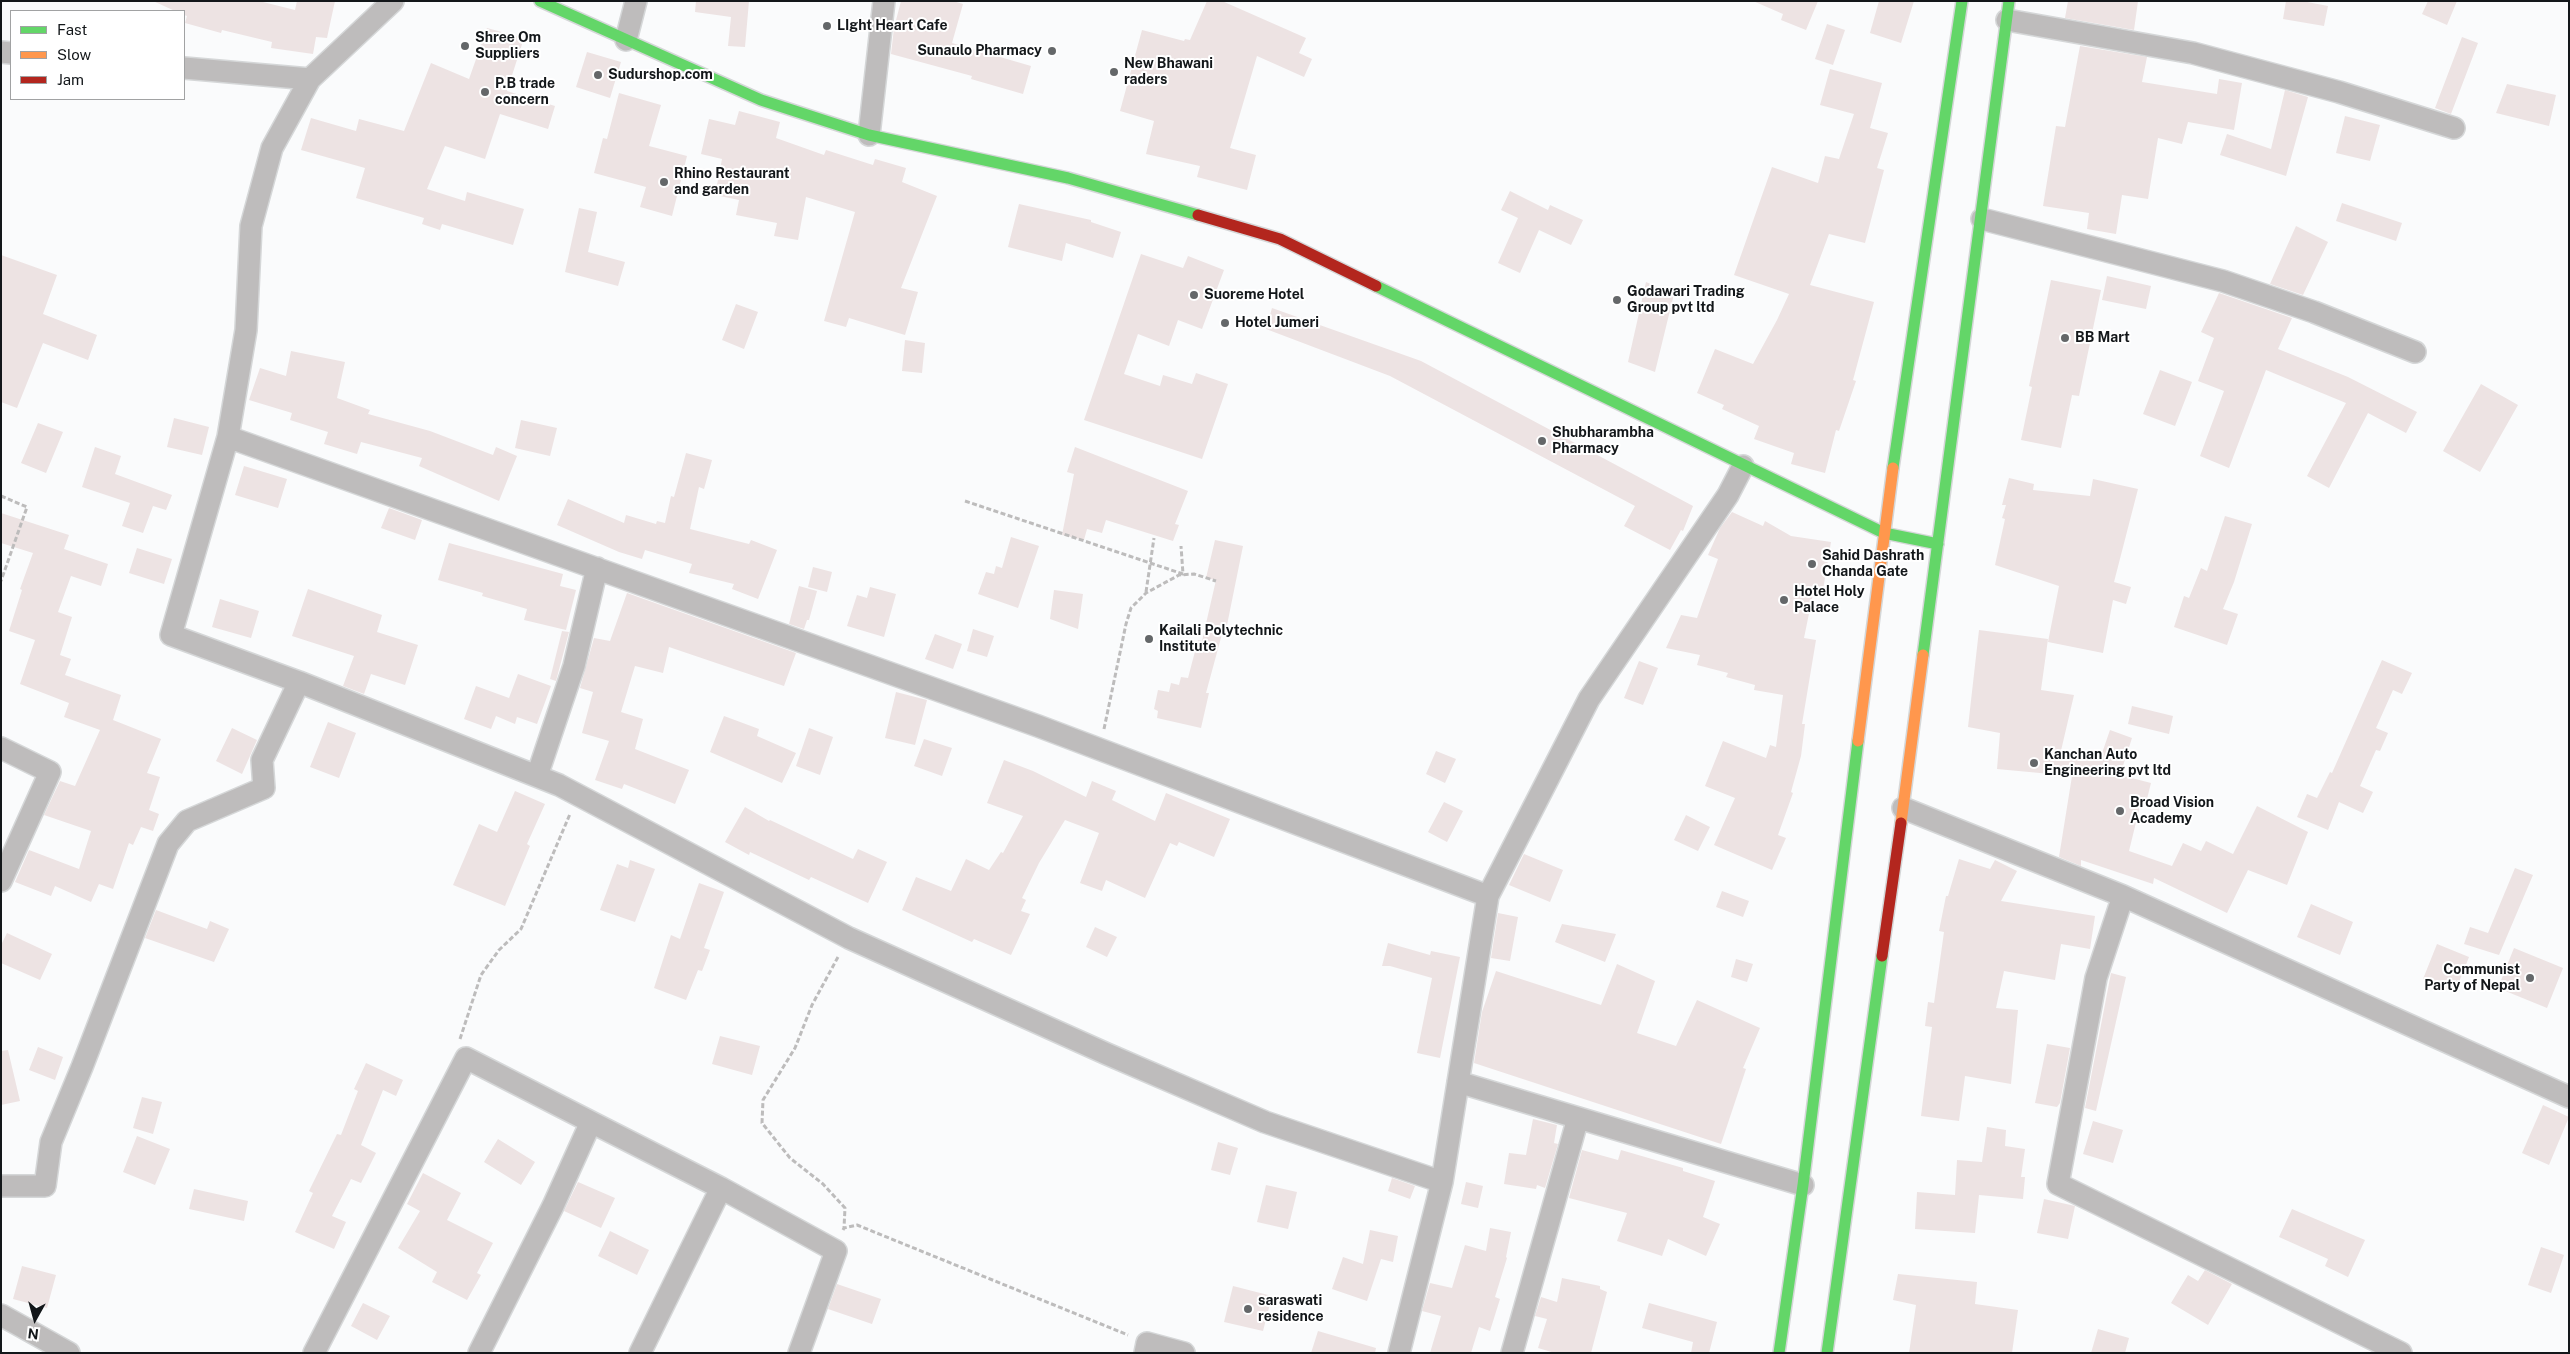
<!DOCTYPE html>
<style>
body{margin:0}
#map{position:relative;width:2570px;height:1354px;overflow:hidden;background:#fafbfc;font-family:"Public Sans",sans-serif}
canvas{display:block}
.frame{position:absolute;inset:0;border:2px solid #13171a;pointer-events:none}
.legend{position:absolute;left:10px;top:10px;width:175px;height:90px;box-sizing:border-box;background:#fff;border:1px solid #a1a2a3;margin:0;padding:6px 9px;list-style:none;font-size:15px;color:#13171a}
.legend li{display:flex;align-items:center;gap:10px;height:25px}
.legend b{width:25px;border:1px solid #a1a2a3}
.north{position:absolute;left:10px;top:1294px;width:50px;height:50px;-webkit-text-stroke:4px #fff;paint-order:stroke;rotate:187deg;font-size:14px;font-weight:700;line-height:20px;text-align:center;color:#13171a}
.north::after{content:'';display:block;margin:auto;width:18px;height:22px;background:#13171a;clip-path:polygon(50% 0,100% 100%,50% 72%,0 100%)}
</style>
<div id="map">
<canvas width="2570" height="1354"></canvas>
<div class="frame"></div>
<ul class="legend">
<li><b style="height:6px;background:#63d668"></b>Fast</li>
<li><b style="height:6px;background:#ff974d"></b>Slow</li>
<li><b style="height:6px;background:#b3261e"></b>Jam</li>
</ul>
<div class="north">N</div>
</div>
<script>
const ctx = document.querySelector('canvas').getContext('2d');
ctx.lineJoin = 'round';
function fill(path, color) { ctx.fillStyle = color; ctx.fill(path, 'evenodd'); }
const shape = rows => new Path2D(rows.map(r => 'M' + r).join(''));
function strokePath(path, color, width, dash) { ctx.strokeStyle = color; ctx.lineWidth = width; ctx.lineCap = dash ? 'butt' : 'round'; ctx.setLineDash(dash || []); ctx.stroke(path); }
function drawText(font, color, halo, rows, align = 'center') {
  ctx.font = font + ' "Public Sans",sans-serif'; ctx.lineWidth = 4; ctx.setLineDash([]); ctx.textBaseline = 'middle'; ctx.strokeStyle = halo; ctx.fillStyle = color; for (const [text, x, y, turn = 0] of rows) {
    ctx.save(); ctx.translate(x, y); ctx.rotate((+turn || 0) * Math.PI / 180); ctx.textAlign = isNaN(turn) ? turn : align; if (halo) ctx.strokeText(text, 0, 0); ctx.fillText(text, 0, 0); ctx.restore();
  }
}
fill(shape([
 [153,1,259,1,295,10,297,1,335,1,327,38,316,37,313,54,271,48,272,42,222,30,221,33,185,23,187,16,184,15,184,11,175,11],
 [696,1,749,1,745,47,728,46,731,17,695,12],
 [901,1,953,1,963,4,952,43,1031,66,1023,94,971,79,972,76,891,54,894,28],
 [1207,1,1222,1,1306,38,1299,53,1312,59,1304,77,1257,56,1230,148,1256,155,1247,190,1197,177,1200,166,1146,154,1154,121,1120,111,1142,30,1184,41,1185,39,1190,40],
 [1753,1,1818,1,1806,30,1781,20,1783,14],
 [1879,1,1914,1,1901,43,1870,33],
 [2068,1,2138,1,2134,30,2065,18],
 [2286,1,2302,1,2328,6,2324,26,2283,19],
 [2428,1,2457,1,2447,25,2422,14],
 [1827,24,1845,30,1833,65,1815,59],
 [487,28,524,38,507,91,555,106,548,129,500,114,485,159,445,146,427,189,465,201,467,192,524,209,513,245,442,224,440,230,422,224,424,218,356,198,365,168,301,150,311,118,356,131,359,119,404,131,431,63,469,79],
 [2462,37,2478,43,2451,114,2435,108],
 [2080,46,2147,57,2142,82,2217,94,2219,79,2242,83,2234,130,2188,122,2182,144,2158,138,2148,199,2122,195,2116,234,2087,229,2089,213,2043,206,2056,126,2065,127],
 [587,52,621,62,610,98,576,87],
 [1830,69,1882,83,1870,128,1888,133,1877,168,1884,170,1865,243,1829,234,1810,285,1874,302,1853,380,1856,381,1839,431,1836,430,1825,473,1791,464,1794,453,1754,439,1759,426,1722,409,1724,405,1697,393,1715,349,1753,364,1777,320,1789,294,1734,275,1772,167,1818,183,1825,156,1839,159,1854,114,1820,105],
 [2507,84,2556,95,2549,126,2496,113],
 [2285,90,2308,97,2286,176,2220,155,2227,134,2271,149],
 [619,93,661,105,649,146,687,156,672,216,640,207,646,187,594,173,603,138,607,139],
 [739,111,780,122,776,138,824,155,826,150,873,165,875,159,906,168,902,182,937,196,901,288,918,292,905,335,849,318,846,327,824,321,855,212,806,197,798,240,774,236,777,223,736,215,739,200,715,195,722,159,701,154,709,119,735,125],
 [2345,116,2380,125,2370,161,2336,153],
 [1510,191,1548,210,1550,205,1583,220,1571,245,1539,230,1520,273,1498,263,1518,218,1501,210],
 [2342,203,2402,223,2396,241,2336,221],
 [1019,204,1091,220,1091,222,1121,232,1113,258,1066,243,1062,261,1008,247],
 [579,208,597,212,588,252,625,262,618,286,565,272],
 [2296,226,2328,242,2303,295,2270,284],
 [1141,254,1183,268,1188,256,1224,270,1202,329,1178,320,1169,346,1138,334,1124,374,1160,386,1163,375,1192,384,1196,373,1228,384,1202,459,1084,420],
 [1,255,57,275,43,314,97,335,88,360,43,343,17,408,1,402],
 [2107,276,2151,286,2146,309,2102,300],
 [2051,280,2101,290,2079,396,2072,395,2061,448,2021,440,2032,387,2029,386],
 [1646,282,1674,294,1655,372,1628,362],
 [2219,293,2292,318,2278,349,2348,377,2417,412,2406,433,2368,413,2329,488,2307,476,2346,403,2266,370,2229,468,2200,456,2224,391,2198,381,2214,338,2201,332],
 [736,304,758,312,744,349,722,340],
 [1272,308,1421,361,1693,506,1683,531,1681,530,1670,550,1624,526,1635,506,1390,376,1266,329],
 [905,340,925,343,922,373,902,371],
 [291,351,345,362,337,398,370,410,368,414,430,431,493,455,496,447,517,456,499,501,419,466,422,458,361,442,357,454,324,444,328,432,290,420,292,413,249,400,260,368,286,376],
 [2160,370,2192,382,2175,426,2143,414],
 [2481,384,2518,405,2480,472,2443,451],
 [174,418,209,427,202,455,167,447],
 [521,420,557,428,550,456,515,448],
 [38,423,63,432,46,473,21,463],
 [95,447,121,456,115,474,172,495,166,510,153,506,143,533,122,526,130,503,82,487],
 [1075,447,1188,491,1175,524,1179,525,1173,541,1106,520,1102,533,1087,529,1084,540,1062,535,1074,474,1067,472],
 [686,453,712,460,704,489,699,487,690,529,749,544,751,540,777,550,758,599,732,589,734,584,689,573,692,564,645,550,642,559,619,552,557,525,568,499,624,523,626,515,656,524,657,521,665,523,671,496,674,497],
 [244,466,287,479,278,508,235,495],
 [2009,478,2034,484,2033,490,2090,496,2093,479,2138,489,2114,582,2131,587,2126,604,2113,600,2103,653,2048,642,2059,586,1995,565,2005,519,2002,518,2006,505,2002,505],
 [389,508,422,520,415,540,381,528],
 [1732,512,1763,526,1765,521,1791,536,1831,542,1823,590,1814,589,1804,638,1816,640,1802,724,1805,724,1801,756,1791,792,1793,793,1778,835,1786,838,1772,870,1714,845,1735,798,1705,786,1723,741,1766,758,1770,745,1776,747,1783,695,1754,690,1755,685,1726,677,1728,673,1697,665,1700,655,1666,648,1681,615,1697,618,1718,559,1708,555,1720,528],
 [1,513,69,535,64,549,108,564,101,586,71,576,58,612,72,617,60,655,71,659,65,675,121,695,113,720,161,739,147,773,160,777,149,810,159,814,153,831,141,827,133,845,129,843,113,889,99,884,91,902,55,886,51,896,15,882,29,850,79,869,91,831,44,815,60,781,75,786,100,730,64,717,69,703,20,684,35,640,9,631,22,590,20,589,33,553,1,543],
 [2225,516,2252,524,2234,582,2223,609,2238,614,2227,645,2174,627,2184,596,2189,598,2201,568,2207,571],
 [1011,537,1039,546,1018,608,978,594,986,572,994,574,996,566,1002,568],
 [1215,540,1243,546,1225,635,1222,634,1206,693,1209,693,1201,728,1157,718,1158,711,1154,709,1158,690,1169,692,1171,683,1179,685,1181,677,1188,678,1198,640,1202,641,1216,580,1206,578],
 [449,543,563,574,560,586,576,590,566,630,524,620,527,609,482,596,483,593,438,580],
 [137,548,172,559,164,584,129,573],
 [813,567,832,572,827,592,808,587],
 [799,586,817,591,809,620,807,620,804,629,789,624],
 [870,587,896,594,884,637,847,626,857,595,867,598],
 [308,589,382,615,377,632,418,645,405,685,371,674,364,694,343,686,354,656,292,636],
 [1054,590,1083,594,1078,629,1050,619],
 [627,593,796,653,784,686,669,647,663,673,635,666,621,712,643,719,635,749,689,770,675,804,624,784,622,789,595,780,609,741,582,733,593,692,580,688,594,638,610,641],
 [220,599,259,611,251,638,212,627],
 [973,629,994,636,987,657,967,651],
 [1979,630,2048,639,2041,690,2074,695,2060,755,2100,759,2110,730,2132,738,2120,775,2151,783,2147,799,2142,798,2129,851,2172,866,2183,843,2201,851,2206,841,2233,854,2257,806,2308,832,2287,885,2248,870,2227,913,2154,878,2153,884,2081,860,2081,866,2059,857,2072,776,1997,769,2000,733,1968,727],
 [562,631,569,632,556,681,550,679],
 [935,634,962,644,953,669,925,659],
 [2382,660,2412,673,2402,694,2393,690,2376,728,2388,733,2380,751,2376,750,2360,786,2373,792,2363,813,2339,802,2328,830,2297,817,2307,794,2317,798,2330,772,2332,773],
 [1639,661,1658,668,1643,705,1624,698],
 [518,674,551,686,537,724,517,717,515,724,496,716,491,729,464,719,476,686,509,698],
 [896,692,927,700,915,745,885,738],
 [2132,706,2173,716,2169,734,2128,724],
 [724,716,759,729,757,736,796,753,782,783,710,752],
 [328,722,356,733,339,778,310,767],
 [232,728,257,740,242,774,216,761],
 [809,728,833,737,820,775,796,766],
 [924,739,952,748,942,776,914,766],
 [1436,751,1456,759,1445,783,1426,774],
 [1004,760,1033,771,1086,797,1092,781,1116,791,1112,800,1155,821,1166,793,1230,819,1214,857,1179,842,1177,846,1170,843,1145,898,1106,880,1102,891,1080,883,1099,833,1065,820,1039,863,1022,898,1026,900,1021,911,1030,914,1011,955,974,939,972,942,902,910,916,877,951,891,966,859,989,870,1001,852,1003,853,1023,816,987,803],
 [515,791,545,804,527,844,530,846,505,906,453,885,479,824,497,832],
 [1444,802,1463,811,1447,842,1428,832],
 [745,807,769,821,770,820,853,859,858,849,887,862,868,903,811,877,809,880,750,852,749,855,725,842],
 [1686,815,1710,827,1698,851,1674,840],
 [1524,854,1563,870,1550,902,1509,885],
 [1959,859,1990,869,1995,860,2017,871,2001,901,2095,916,2090,949,2061,944,2055,980,2004,971,1996,1008,2018,1010,2011,1084,1965,1076,1959,1121,1921,1116,1932,1027,1925,1026,1928,1002,1934,1003,1944,932,1939,931,1946,896,1948,896],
 [630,860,655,869,635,922,600,910,617,864,628,868],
 [2515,868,2533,875,2499,955,2464,944,2470,927,2488,933],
 [699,883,724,892,704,948,710,950,702,971,698,970,686,1000,654,988,671,935,680,939],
 [1722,891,1749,901,1743,917,1716,907],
 [2311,904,2353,922,2340,955,2297,937],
 [156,910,207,929,210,921,229,929,214,962,145,938],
 [1498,913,1518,917,1510,961,1491,958],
 [1562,924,1616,934,1605,962,1555,942],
 [1095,927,1117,937,1107,957,1086,947],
 [7,933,52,954,40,980,1,963,1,945],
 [1388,943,1430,955,1431,951,1460,957,1440,1058,1417,1053,1432,978,1390,966,1382,966],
 [2437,944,2469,957,2455,992,2423,979],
 [2514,948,2563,968,2547,1008,2498,988],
 [1736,959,1753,964,1747,982,1731,977],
 [1617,964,1655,981,1637,1033,1676,1046,1697,1000,1760,1028,1743,1068,1746,1069,1721,1144,1474,1063,1482,1012,1496,971,1601,1005],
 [2111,973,2126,977,2096,1111,2085,1108],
 [720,1036,760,1046,752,1075,712,1064],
 [2047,1044,2070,1048,2060,1103,2057,1107,2035,1103],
 [38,1047,63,1057,55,1080,29,1070],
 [8,1050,20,1101,1,1105,1,1051],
 [366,1063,403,1080,396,1096,383,1090,361,1145,376,1153,361,1183,351,1179,332,1216,346,1222,334,1249,295,1232,313,1193,309,1191,337,1134,341,1135,358,1091,354,1089],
 [142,1097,162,1102,153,1134,133,1128],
 [2543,1105,2569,1117,2549,1165,2522,1153],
 [1533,1119,1557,1125,1554,1143,1558,1144,1545,1188,1537,1185,1536,1189,1504,1184,1509,1153,1526,1155],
 [2093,1121,2123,1130,2113,1163,2083,1154],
 [1987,1127,2006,1130,2005,1146,2025,1149,2021,1177,2025,1177,2023,1199,1979,1195,1975,1233,1915,1229,1917,1192,1955,1195,1957,1160,1982,1162],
 [137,1136,170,1149,155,1185,123,1172],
 [498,1139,535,1162,521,1185,484,1162],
 [1218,1142,1238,1148,1230,1175,1211,1170],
 [1582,1150,1618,1160,1621,1150,1683,1168,1683,1171,1715,1181,1703,1217,1720,1224,1706,1256,1668,1239,1662,1256,1617,1241,1627,1213,1569,1198],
 [423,1173,461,1193,447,1220,493,1243,477,1273,481,1275,467,1300,432,1282,437,1272,398,1248,420,1211,407,1204],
 [1392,1178,1415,1186,1410,1199,1388,1191],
 [578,1182,615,1198,601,1228,564,1211],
 [1466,1182,1483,1186,1478,1208,1461,1204],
 [1266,1185,1297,1192,1288,1229,1257,1222],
 [194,1189,248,1201,244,1221,189,1209],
 [2044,1199,2075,1206,2068,1239,2037,1233],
 [2292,1209,2365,1240,2348,1277,2325,1266,2328,1259,2279,1237],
 [1490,1228,1511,1232,1506,1257,1507,1258,1495,1297,1500,1299,1490,1331,1479,1327,1471,1353,1430,1353,1441,1316,1422,1311,1430,1283,1452,1288,1465,1245,1486,1251],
 [1370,1230,1398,1236,1393,1262,1381,1259,1367,1301,1332,1289,1343,1257,1363,1264],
 [610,1231,649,1250,637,1275,598,1256],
 [2541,1247,2564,1255,2551,1293,2528,1285],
 [22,1266,56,1275,47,1308,13,1299],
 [2205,1270,2232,1284,2208,1325,2171,1303,2188,1275,2198,1281],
 [1898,1274,1977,1282,1975,1304,2018,1310,2012,1353,1909,1353,1916,1305,1893,1300],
 [1562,1278,1600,1286,1600,1289,1607,1292,1591,1353,1555,1353,1538,1348,1547,1319,1535,1316,1541,1297,1557,1302],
 [837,1284,881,1299,872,1324,828,1309],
 [1233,1286,1272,1296,1263,1331,1224,1322],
 [363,1303,390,1316,377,1340,351,1326],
 [1649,1303,1717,1322,1709,1353,1691,1353,1693,1342,1642,1328],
 [2098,1329,2129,1338,2125,1353,2091,1353],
 [1318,1331,1376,1348,1375,1353,1311,1353]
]), '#ede3e3');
const street = shape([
 [393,1,310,79,272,148,251,226,246,330,228,437,171,635,299,682,559,785,849,938,1107,1054,1265,1122,1442,1182],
 [2007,20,2193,53,2339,92,2454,128],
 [626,40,636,1],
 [1,52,11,53],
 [184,68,310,79],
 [869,135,884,1],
 [1982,219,2223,281,2314,312,2415,352],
 [228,437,1038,726,1488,896],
 [1,748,50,772,1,881],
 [537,776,574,666,597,568],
 [1903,808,2123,896,2569,1097],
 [2123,896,2096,978,2058,1184,2401,1353],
 [1458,1082,1803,1185],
 [1,1186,45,1186,51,1142,82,1067,168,844,187,821,264,788,262,760,299,682],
 [721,1188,836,1251,799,1353],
 [1,1315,69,1353],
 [314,1353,466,1058,591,1122],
 [479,1353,553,1206,591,1122,721,1188,640,1353],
 [1145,1353,1147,1343,1184,1353],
 [1399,1353,1442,1182,1488,896,1589,699,1728,495,1743,466],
 [1512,1353,1578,1118]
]);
const fast = shape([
 [540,1,761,100,869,135,1068,178,1198,215],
 [1376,286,1884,533,1938,544],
 [1893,468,1962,1],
 [1923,655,2009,1],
 [1779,1353,1803,1185,1858,741],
 [1827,1353,1882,956]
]);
const slow = shape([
 [1858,741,1893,468],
 [1901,823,1923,655]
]);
const jam = shape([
 [1198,215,1280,239,1376,286],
 [1882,956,1901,823]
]);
strokePath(street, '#d5d7d8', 24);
strokePath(fast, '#d5d7d8', 14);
strokePath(slow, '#d5d7d8', 14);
strokePath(jam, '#d5d7d8', 14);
strokePath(shape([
 [1,496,27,507,1,581],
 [965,501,1183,574,1181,546],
 [1146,592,1154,538],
 [1104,729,1126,624,1131,608,1146,593,1179,575,1194,574,1216,581],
 [838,957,812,1005,795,1048,763,1100,762,1123,790,1158,823,1184,845,1208,844,1228],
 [460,1039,481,975,499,950,521,929,570,814],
 [843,1230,844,1228,857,1225,1128,1335]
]), '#bdbcbc', 3, [5, 2.5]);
strokePath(street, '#bebcbc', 21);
strokePath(fast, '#63d668', 11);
strokePath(slow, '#ff974d', 11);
strokePath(jam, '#b3261e', 11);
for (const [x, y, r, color] of [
 [827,26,5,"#646769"],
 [465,46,5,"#646769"],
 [1052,51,5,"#646769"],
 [1114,72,5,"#646769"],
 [598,75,5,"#646769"],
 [485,92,5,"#646769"],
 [664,182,5,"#646769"],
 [1194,295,5,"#646769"],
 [1617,300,5,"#646769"],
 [1225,323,5,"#646769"],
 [2065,338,5,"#646769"],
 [1542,441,5,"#646769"],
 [1812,564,5,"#646769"],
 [1784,600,5,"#646769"],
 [1149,639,5,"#646769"],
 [2034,763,5,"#646769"],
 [2120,811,5,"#646769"],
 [2530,978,5,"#646769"],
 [1248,1309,5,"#646769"]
]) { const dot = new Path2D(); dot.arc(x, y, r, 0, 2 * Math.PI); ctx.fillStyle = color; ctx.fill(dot); strokePath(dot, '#fff', 2); }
drawText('bold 14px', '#13171a', '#fff', [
 ["LIght Heart Cafe",837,26],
 ["Shree Om",475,38],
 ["Suppliers",475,54],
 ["Sunaulo Pharmacy",1042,51,"right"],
 ["New Bhawani",1124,64],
 ["raders",1124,80],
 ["Sudurshop.com",608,75],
 ["P.B trade",495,84],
 ["concern",495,100],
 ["Rhino Restaurant",674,174],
 ["and garden",674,190],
 ["Godawari Trading",1627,292],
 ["Group pvt ltd",1627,308],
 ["Suoreme Hotel",1204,295],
 ["Hotel Jumeri",1235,323],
 ["BB Mart",2075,338],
 ["Shubharambha",1552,433],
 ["Pharmacy",1552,449],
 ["Sahid Dashrath",1822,556],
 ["Chanda Gate",1822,572],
 ["Hotel Holy",1794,592],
 ["Palace",1794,608],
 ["Kailali Polytechnic",1159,631],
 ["Institute",1159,647],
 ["Kanchan Auto",2044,755],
 ["Engineering pvt ltd",2044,771],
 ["Broad Vision",2130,803],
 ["Academy",2130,819],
 ["Communist",2520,970,"right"],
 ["Party of Nepal",2520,986,"right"],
 ["saraswati",1258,1301],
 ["residence",1258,1317]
], 'left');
</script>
